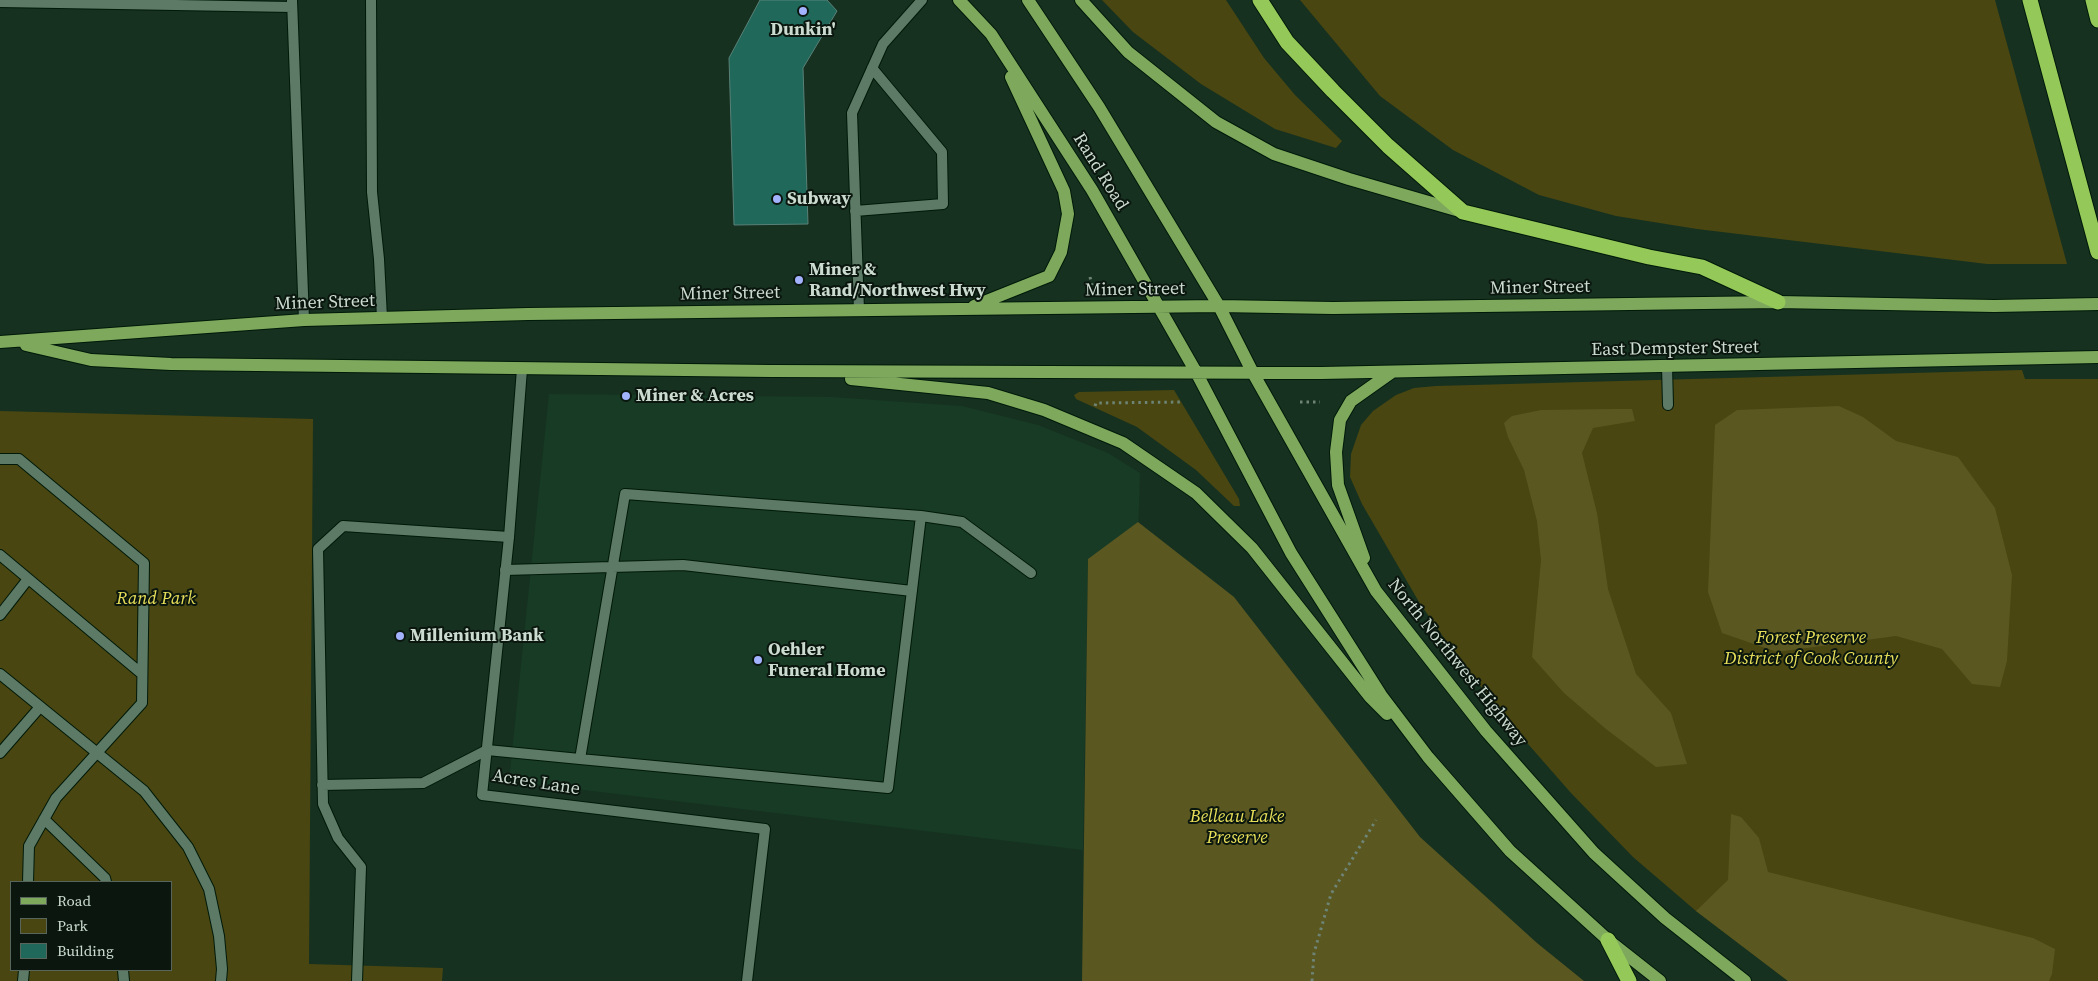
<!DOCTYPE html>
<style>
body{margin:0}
#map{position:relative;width:2098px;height:981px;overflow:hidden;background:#163120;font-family:"Source Serif 4",serif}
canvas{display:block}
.legend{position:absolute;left:10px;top:881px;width:162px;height:90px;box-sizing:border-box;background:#0a160e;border:1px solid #57655b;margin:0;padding:6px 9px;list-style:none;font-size:15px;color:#cbdbcf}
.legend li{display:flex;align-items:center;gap:10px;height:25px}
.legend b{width:25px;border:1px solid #57655b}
</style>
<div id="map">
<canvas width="2098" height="981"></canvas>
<ul class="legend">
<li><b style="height:6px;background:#7ea95d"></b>Road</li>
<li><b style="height:14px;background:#494611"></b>Park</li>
<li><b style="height:14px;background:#1f685a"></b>Building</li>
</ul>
</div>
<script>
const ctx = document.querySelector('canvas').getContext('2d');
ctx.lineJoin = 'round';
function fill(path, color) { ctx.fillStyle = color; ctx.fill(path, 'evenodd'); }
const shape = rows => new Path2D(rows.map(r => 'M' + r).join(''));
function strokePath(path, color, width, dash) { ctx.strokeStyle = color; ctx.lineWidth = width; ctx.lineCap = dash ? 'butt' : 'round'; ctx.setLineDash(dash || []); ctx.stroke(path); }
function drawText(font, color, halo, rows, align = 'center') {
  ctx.font = font + ' "Source Serif 4",serif'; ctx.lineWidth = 4; ctx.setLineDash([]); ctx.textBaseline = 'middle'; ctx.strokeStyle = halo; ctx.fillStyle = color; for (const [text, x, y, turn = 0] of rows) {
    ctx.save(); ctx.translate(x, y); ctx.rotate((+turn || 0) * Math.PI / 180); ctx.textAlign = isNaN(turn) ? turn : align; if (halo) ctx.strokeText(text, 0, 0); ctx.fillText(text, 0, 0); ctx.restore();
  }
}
fill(shape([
 [549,394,831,397,962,406,1038,425,1108,453,1140,473,1137,571,1088,559,1083,850,509,781]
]), '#183b25');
fill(shape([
 [1102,0,1226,0,1264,58,1295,95,1342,141,1336,148,1275,129,1201,84,1133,32],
 [1300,0,1995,0,2067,264,1987,264,1697,229,1616,216,1539,195,1453,150,1380,96],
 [2022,370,2025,379,2098,379,2098,981,1788,981,1696,911,1633,857,1571,793,1507,720,1451,648,1419,602,1362,504,1350,477,1351,454,1361,425,1373,411,1396,395,1414,388,1436,386],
 [1174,390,1239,499,1240,506,1234,506,1196,470,1137,427,1076,399,1074,395,1079,392],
 [0,411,313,419,309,964,443,968,442,981,0,981],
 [11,882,171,882,171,970,11,970]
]), '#494611');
fill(shape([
 [1839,406,1863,417,1896,441,1958,457,1995,508,2012,575,2007,661,2000,687,1972,684,1942,649,1896,636,1777,652,1722,633,1708,592,1715,425,1737,410],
 [1611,409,1632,409,1635,421,1593,428,1582,453,1597,513,1608,589,1636,674,1671,713,1687,764,1656,767,1606,729,1564,693,1532,657,1541,560,1537,521,1524,470,1508,437,1504,423,1512,416,1541,410],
 [1138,522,1234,597,1420,837,1537,943,1584,981,1082,981,1088,559],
 [1731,814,1741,817,1759,838,1768,872,2033,938,2055,949,2052,974,2049,981,1788,981,1696,911,1728,880]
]), '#5a5721');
const building = shape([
 [760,0,827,0,837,11,803,68,808,224,734,225,729,58,760,0]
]);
fill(building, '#1f685a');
strokePath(building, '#5a8178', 1);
const lane = shape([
 [292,0,304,320],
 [371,0,372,192,379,259,382,318],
 [0,2,292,7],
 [855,211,943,204,942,152,872,68],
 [859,310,852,113,883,44,922,0],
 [1667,366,1668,405],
 [0,459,19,459,144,563,142,703,56,798,29,846,28,882],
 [921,516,962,522,1031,573],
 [0,555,142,674],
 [505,570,683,565,912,591],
 [0,615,28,579],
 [0,674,144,791,188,847,209,889,219,936,222,969,221,981],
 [0,753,40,707],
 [322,785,423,783,487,750,580,759,888,788,921,516,625,494,580,759],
 [44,819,105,878,106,882],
 [123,970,124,981],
 [23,981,24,970],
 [357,981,361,867,338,838,323,804,318,549,343,526,509,537]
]);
const street = shape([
 [522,369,509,537,482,795,765,829,747,981]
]);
const primary = shape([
 [959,0,991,34,1092,190,1196,372,1291,553,1381,695,1428,757,1510,851,1608,940,1660,981],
 [1028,0,1099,107,1219,306,1253,373,1376,591,1486,731,1594,853,1665,918,1745,981],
 [1081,0,1128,52,1216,122,1274,154,1349,179,1463,212],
 [974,306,1049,276,1061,252,1068,214,1064,191,1011,77],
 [0,342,304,320,528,314,1219,306,1333,308,1778,302,1994,306,2098,304],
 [26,345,91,360,171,364,771,371,1321,373,2098,357],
 [851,379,988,393,1044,410,1123,443,1196,493,1252,548,1370,697,1387,714],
 [1364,558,1338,485,1336,452,1340,420,1351,401,1392,372]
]);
const highway = shape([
 [1260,0,1287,42,1333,91,1388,146,1463,212,1649,257,1702,267,1778,302],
 [2030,0,2098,252],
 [2093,0,2098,20],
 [1608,940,1629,981]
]);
strokePath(lane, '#001909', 12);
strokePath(street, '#001909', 12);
strokePath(primary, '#001909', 14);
strokePath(highway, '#001909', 17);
strokePath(shape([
 [1090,277,1092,285],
 [1300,402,1320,402],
 [1095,406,1096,403,1183,402],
 [1312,981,1314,953,1331,894,1376,820]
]), '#6e8475', 3, [2.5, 4]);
strokePath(lane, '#5c7a65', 10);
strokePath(street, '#5c7a65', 10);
strokePath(primary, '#7ea95d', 12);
strokePath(highway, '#94c858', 15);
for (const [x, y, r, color] of [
 [803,11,5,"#a2b2fd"],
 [777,199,5,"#a2b2fd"],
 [799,280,5,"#a2b2fd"],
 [626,396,5,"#a2b2fd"],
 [400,636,5,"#a2b2fd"],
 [758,660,5,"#a2b2fd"]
]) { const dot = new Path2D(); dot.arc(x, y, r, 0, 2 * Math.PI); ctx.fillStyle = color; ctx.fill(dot); strokePath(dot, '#0a160e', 2); }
drawText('bold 18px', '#cbdbcf', '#0a160e', [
 ["Dunkin'",803,30,"center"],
 ["Subway",787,199],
 ["Miner &",809,270],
 ["Rand/Northwest Hwy",809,291],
 ["Miner & Acres",636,396],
 ["Millenium Bank",410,636],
 ["Oehler",768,650],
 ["Funeral Home",768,671]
], 'left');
drawText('18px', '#cbdbcf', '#0a160e', [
 ["Rand Road",1100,172,58],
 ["Miner Street",1540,288,-1],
 ["Miner Street",1135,290,-1],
 ["Miner Street",730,294,-1],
 ["Miner Street",325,303,-2],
 ["East Dempster Street",1675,349,-1],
 ["North Northwest Highway",1457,663,51],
 ["Acres Lane",536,783,9]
]);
drawText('italic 18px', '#e7df59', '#0a160e', [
 ["Rand Park",156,599],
 ["Forest Preserve",1811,638],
 ["District of Cook County",1811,659],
 ["Belleau Lake",1237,817],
 ["Preserve",1237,838]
]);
</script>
